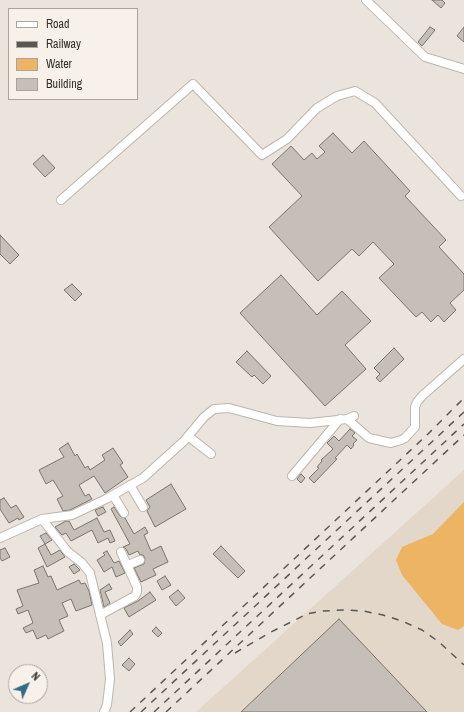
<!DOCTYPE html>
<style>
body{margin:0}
#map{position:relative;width:464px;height:712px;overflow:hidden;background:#ebe4dc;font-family:"Archivo Narrow",sans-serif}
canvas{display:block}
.legend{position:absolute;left:8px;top:8px;width:130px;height:92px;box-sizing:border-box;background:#f8f1e9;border:1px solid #a9a49e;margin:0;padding:5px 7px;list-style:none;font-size:12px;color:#32302d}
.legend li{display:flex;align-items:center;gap:8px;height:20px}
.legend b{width:20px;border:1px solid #a9a49e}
.north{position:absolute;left:8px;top:664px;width:40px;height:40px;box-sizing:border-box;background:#f8f1e9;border:1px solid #a9a49e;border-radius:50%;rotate:45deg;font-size:11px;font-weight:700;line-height:16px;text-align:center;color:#32302d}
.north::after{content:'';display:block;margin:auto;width:14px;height:18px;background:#326b85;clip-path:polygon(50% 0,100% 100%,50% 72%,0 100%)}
</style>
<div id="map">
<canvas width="464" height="712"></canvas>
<ul class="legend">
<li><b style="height:5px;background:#fff"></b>Road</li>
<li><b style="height:5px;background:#5b5854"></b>Railway</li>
<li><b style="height:11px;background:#edb463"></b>Water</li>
<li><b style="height:11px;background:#c6bfb7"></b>Building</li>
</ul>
<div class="north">N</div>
</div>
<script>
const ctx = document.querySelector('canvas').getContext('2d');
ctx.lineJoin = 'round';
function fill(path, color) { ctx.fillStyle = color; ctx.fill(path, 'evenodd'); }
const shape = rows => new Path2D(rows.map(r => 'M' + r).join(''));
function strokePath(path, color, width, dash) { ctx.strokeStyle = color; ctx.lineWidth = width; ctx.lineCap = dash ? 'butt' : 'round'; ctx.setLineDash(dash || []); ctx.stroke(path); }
fill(shape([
 [464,470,464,712,196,712]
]), '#e2d7c8');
fill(shape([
 [464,502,464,626,458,630,442,624,402,575,396,560,402,547,433,534]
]), '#edb463');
const building = shape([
 [432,0,442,0,445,3,441,8,432,0],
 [430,27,435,30,422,46,418,42,430,27],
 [464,27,464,42,457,36,464,27],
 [333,133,352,153,364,141,410,191,405,196,446,240,439,247,464,274,464,290,450,303,456,310,444,322,438,315,431,322,422,312,416,317,379,278,394,264,373,242,359,256,352,249,318,281,269,227,302,196,272,164,291,146,304,160,312,153,317,159,325,152,319,146,333,133],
 [43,155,55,168,45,177,33,164,43,155],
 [0,235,19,255,10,264,0,254,0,235],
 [281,275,317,315,342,291,371,321,345,345,366,369,325,406,240,313,281,275],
 [72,284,82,294,75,301,64,290,72,284],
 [394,348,404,359,380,382,376,378,380,374,374,368,394,348],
 [247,351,271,376,263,384,254,375,252,377,236,362,247,351],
 [350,429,355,433,352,436,357,440,353,444,354,445,351,449,347,445,335,458,337,459,314,483,309,478,319,468,317,467,322,461,321,460,333,449,327,443,334,436,339,441,350,429],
 [68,443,75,456,77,454,85,468,88,466,90,470,105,460,102,455,113,448,123,463,120,465,128,477,105,493,94,476,79,485,85,496,89,494,92,499,70,510,63,511,57,499,63,496,53,480,46,484,39,470,64,457,59,449,68,443],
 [301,474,305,478,301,483,297,479,301,474],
 [171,484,186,509,155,527,147,511,150,507,146,500,171,484],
 [4,498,11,508,16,505,24,517,19,520,18,518,9,523,0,509,0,500,4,498],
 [103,507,106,512,98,516,95,510,103,507],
 [114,507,120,516,125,518,134,534,145,527,148,533,144,535,151,551,161,546,168,562,153,569,156,575,141,582,134,568,144,564,145,558,143,555,140,555,138,551,129,555,126,549,123,547,130,544,111,509,114,507],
 [97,518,104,532,110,530,115,541,110,543,108,538,98,543,92,530,71,541,66,533,62,535,55,527,66,521,69,521,74,530,97,518],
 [46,533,52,540,45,544,40,536,46,533],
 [45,544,51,555,60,550,65,557,47,567,38,548,45,544],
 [221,546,245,571,238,578,213,554,221,546],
 [5,548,10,557,2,561,0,558,0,550,5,548],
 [107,551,114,563,119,561,125,573,116,577,112,567,104,572,97,560,105,555,103,553,107,551],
 [74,564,80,570,74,574,69,567,74,564],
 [43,566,48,577,51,576,57,590,79,580,81,584,85,583,89,591,92,605,76,611,71,599,62,603,68,616,59,620,64,631,48,639,46,635,37,639,33,630,26,633,23,628,33,623,28,610,18,614,16,609,23,606,17,590,39,583,34,570,43,566],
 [165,576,171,585,162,590,157,581,165,576],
 [109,584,112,589,105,592,110,603,104,607,100,590,109,584],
 [178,590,185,598,176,606,169,597,178,590],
 [150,592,156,600,129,617,124,608,138,601,150,592],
 [339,619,427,712,241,712,339,619],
 [156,627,162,633,158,637,152,631,156,627],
 [130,630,133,634,121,646,118,642,130,630],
 [129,658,135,664,129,671,122,665,129,658]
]);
fill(building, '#c6bfb7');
strokePath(building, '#7a746d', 1);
const minor = shape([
 [366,0,425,57,464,69],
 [61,200,193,84,262,155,287,139,317,108,337,96,355,91,375,103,461,196],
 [347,419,369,438,391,443,401,440,405,438,415,427,415,407,417,402,422,396,464,359],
 [188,436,211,454],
 [292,476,340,419],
 [130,485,143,507],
 [113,495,124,513],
 [42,519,68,552,82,563,90,573,107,643,110,679,107,705,104,712],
 [0,538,42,519,72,515,106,499,143,478,184,441,204,417,214,409,229,408,277,421,310,423,347,419,354,416],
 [128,565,140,560],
 [100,615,135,596,137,592,137,587,121,552]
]);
strokePath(minor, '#bcb6ae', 10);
strokePath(minor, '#fff', 8);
strokePath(shape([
 [235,653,271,632,307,614,322,611,344,610,363,611,383,615,402,621,422,630,439,642,464,665],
 [130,712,428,434,464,398],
 [141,712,464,412],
 [154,712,464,424],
 [166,712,464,435]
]), '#5b5854', 1.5, [7, 7]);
</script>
